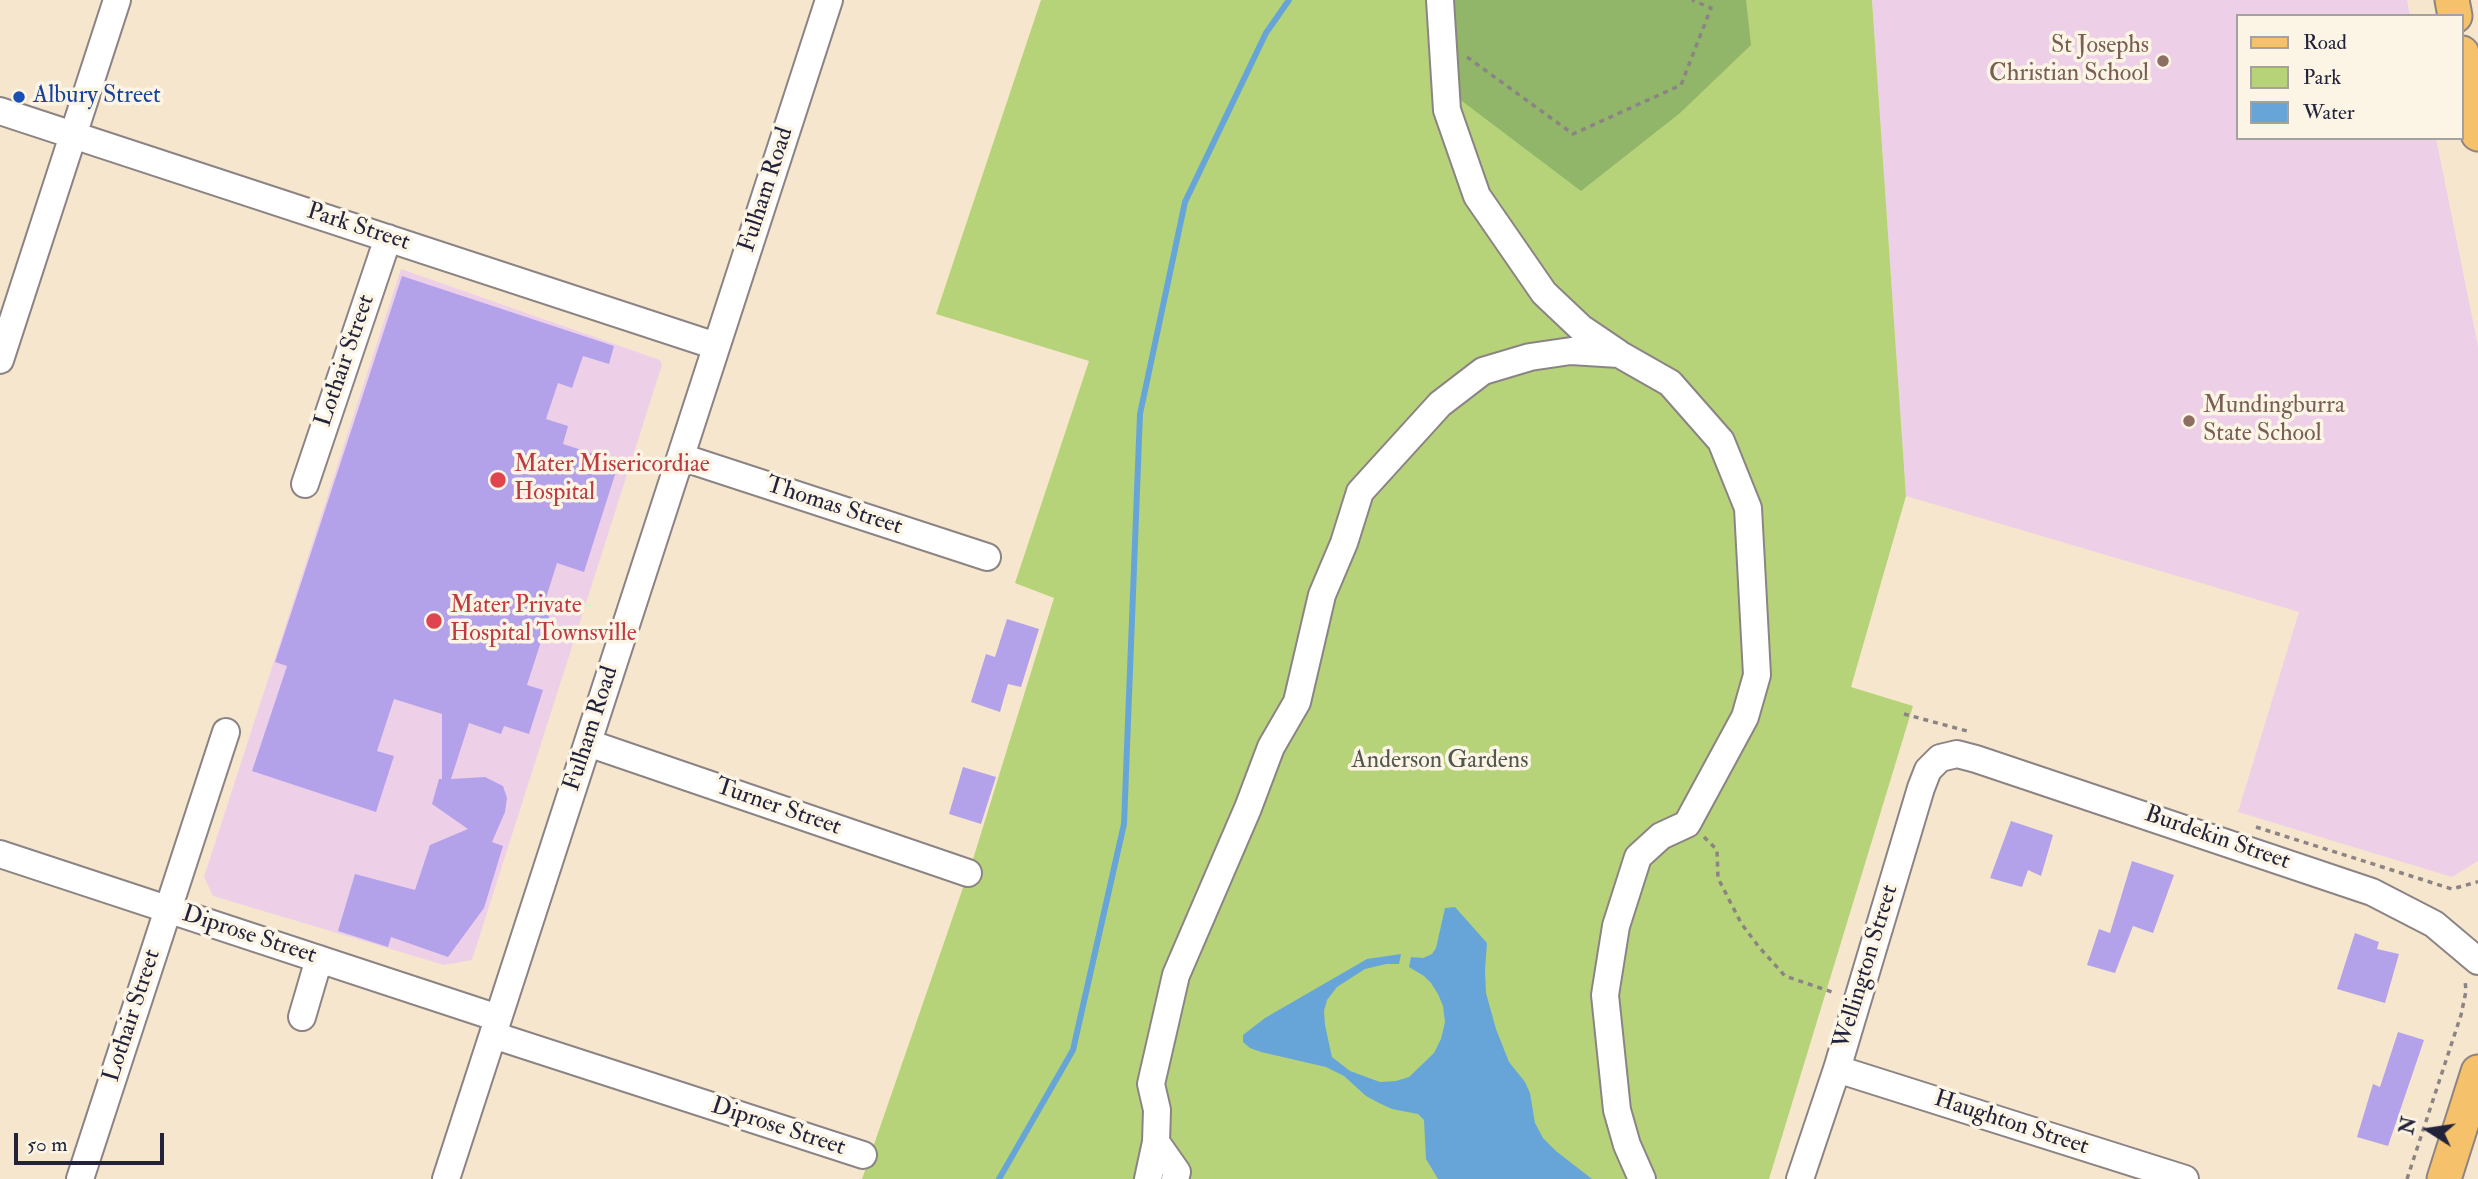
<!DOCTYPE html>
<style>
body{margin:0}
#map{position:relative;width:2478px;height:1179px;overflow:hidden;background:#f7e6ce;font-family:"IM FELL Double Pica",serif}
canvas{display:block}
.legend{position:absolute;left:2236px;top:14px;width:228px;height:126px;box-sizing:border-box;background:#fcf5e5;border:2px solid #a5a1a1;margin:0;padding:9px 12px;list-style:none;font-size:21px;color:#22223b}
.legend li{display:flex;align-items:center;gap:14px;height:35px}
.legend b{width:35px;border:2px solid #a5a1a1}
.north{position:absolute;left:2394px;top:1095px;width:70px;height:70px;-webkit-text-stroke:5px #fcf5e5;paint-order:stroke;rotate:282deg;font-size:19px;font-weight:700;line-height:28px;text-align:center;color:#22223b}
.north::after{content:'';display:block;margin:auto;width:24px;height:32px;background:#22223b;clip-path:polygon(50% 0,100% 100%,50% 72%,0 100%)}
.scale{position:absolute;left:14px;top:1133px;width:150px;height:32px;box-sizing:border-box;border:4px solid #22223b;border-top:0;padding-left:9px;font-size:21px;line-height:24px;white-space:nowrap;color:#22223b;-webkit-text-stroke:5px #fcf5e5;paint-order:stroke}
</style>
<div id="map">
<canvas width="2478" height="1179"></canvas>
<ul class="legend">
<li><b style="height:9px;background:#f6c16b"></b>Road</li>
<li><b style="height:19px;background:#b7d379"></b>Park</li>
<li><b style="height:19px;background:#67a5d9"></b>Water</li>
</ul>
<div class="north">N</div>
<div class="scale">50 m</div>
</div>
<script>
const ctx = document.querySelector('canvas').getContext('2d');
ctx.lineJoin = 'round';
function fill(path, color) { ctx.fillStyle = color; ctx.fill(path, 'evenodd'); }
const shape = rows => new Path2D(rows.map(r => 'M' + r).join(''));
function strokePath(path, color, width, dash) { ctx.strokeStyle = color; ctx.lineWidth = width; ctx.lineCap = dash ? 'butt' : 'round'; ctx.setLineDash(dash || []); ctx.stroke(path); }
function drawText(font, color, halo, rows, align = 'center') {
  ctx.font = font + ' "IM FELL Double Pica",serif'; ctx.lineWidth = 7; ctx.setLineDash([]); ctx.textBaseline = 'middle'; ctx.strokeStyle = halo; ctx.fillStyle = color; for (const [text, x, y, turn = 0] of rows) {
    ctx.save(); ctx.translate(x, y); ctx.rotate((+turn || 0) * Math.PI / 180); ctx.textAlign = isNaN(turn) ? turn : align; if (halo) ctx.strokeText(text, 0, 0); ctx.fillText(text, 0, 0); ctx.restore();
  }
}
fill(shape([
 [1872,0,2407,0,2410,16,2238,16,2238,138,2436,138,2478,346,2478,861,2452,877,2238,812,2299,612,1906,496],
 [401,269,660,360,662,365,472,960,444,965,213,896,204,877]
]), '#edd0e8');
fill(shape([
 [1041,0,1872,0,1906,496,1851,687,1913,706,1769,1179,862,1179,974,856,1054,598,1015,583,1089,361,936,314]
]), '#b7d379');
fill(shape([
 [1450,0,1746,0,1751,45,1680,113,1581,191,1458,98]
]), '#91b569');
fill(shape([
 [1455,907,1487,943,1485,970,1486,993,1496,1029,1509,1062,1525,1082,1530,1093,1535,1123,1543,1138,1556,1151,1592,1179,1438,1179,1426,1159,1424,1120,1418,1114,1392,1109,1379,1103,1366,1096,1344,1076,1326,1067,1261,1052,1250,1048,1243,1042,1243,1035,1265,1018,1367,959,1401,954,1399,964,1386,964,1365,969,1337,987,1327,1000,1324,1011,1325,1025,1332,1057,1350,1071,1380,1082,1396,1081,1409,1077,1434,1053,1441,1039,1445,1022,1443,1006,1438,994,1431,983,1424,976,1409,967,1411,957,1423,958,1432,954,1436,948,1445,908]
]), '#67a5d9');
strokePath(shape([
 [999,1179,1073,1050,1124,824,1140,414,1185,202,1266,33,1289,0]
]), '#67a5d9', 6);
fill(shape([
 [402,276,614,346,609,364,583,356,572,388,558,383,546,419,568,426,563,444,619,462,584,572,557,563,546,598,554,601,527,685,543,690,529,734,504,726,501,734,469,723,451,779,485,777,503,786,507,798,505,812,492,842,503,846,484,908,448,957,391,937,388,947,338,931,355,874,415,890,430,845,468,829,432,804,439,779,442,779,442,714,394,699,377,751,394,756,376,812,252,771,287,666,275,662],
 [1007,619,1039,629,1021,687,1008,684,1000,712,971,702,986,654,995,657],
 [963,767,996,777,981,824,949,814],
 [2011,821,2053,835,2041,876,2028,870,2022,887,1990,878],
 [2132,861,2174,875,2153,933,2133,926,2115,973,2087,965,2099,929,2110,933],
 [2355,933,2379,942,2377,949,2399,954,2385,1003,2337,989],
 [2398,1032,2424,1040,2388,1146,2357,1137,2373,1084,2380,1087]
]), '#b3a2ea');
const minor = shape([
 [1440,0,1447,110,1477,196,1544,293,1581,328,1618,353],
 [0,111,716,346],
 [0,360,117,0],
 [681,457,987,557],
 [305,484,388,238],
 [588,743,968,873],
 [0,854,498,1018],
 [302,1017,319,959],
 [493,1035,863,1155],
 [1837,1069,2185,1179],
 [1156,1142,1177,1172,1175,1179],
 [80,1179,226,732],
 [446,1179,829,0],
 [1148,1179,1156,1142,1157,1110,1151,1084,1176,975,1248,808,1271,747,1297,702,1322,595,1344,543,1360,492,1440,404,1483,371,1530,357,1571,351,1619,354,1670,383,1721,441,1748,508,1757,675,1745,717,1687,824,1661,836,1638,857,1616,926,1605,995,1617,1110,1627,1145,1642,1179],
 [1800,1179,1837,1069,1921,788,1928,770,1940,758,1957,754,1976,759,2372,892,2434,924,2478,961]
]);
const major = shape([
 [2452,0,2455,16],
 [2462,53,2478,134],
 [2444,1179,2478,1072]
]);
strokePath(minor, '#8c8484', 30);
strokePath(major, '#8c8484', 37);
strokePath(shape([
 [1467,57,1573,134,1681,85,1711,8,1692,0],
 [1904,714,1967,731],
 [2256,827,2452,889,2477,882,2478,883],
 [1704,837,1717,850,1718,878,1741,923,1759,947,1785,976,1835,993],
 [2407,1179,2461,1015,2466,991,2465,980]
]), '#8c8484', 3.5, [5, 5]);
strokePath(minor, '#fff', 26);
strokePath(major, '#f6c16b', 33);
for (const [x, y, r, color] of [
 [2163,61,7,"#8d6e63"],
 [19,97,7,"#1a4fb4"],
 [2189,421,7,"#8d6e63"],
 [498,480,9,"#e0444e"],
 [434,621,9,"#e0444e"]
]) { const dot = new Path2D(); dot.arc(x, y, r, 0, 2 * Math.PI); ctx.fillStyle = color; ctx.fill(dot); strokePath(dot, '#fcf5e5', 2.5); }
drawText('24px', '#785e54', '#fcf5e5', [
 ["St Josephs",2149,47],
 ["Christian School",2149,75],
 ["Mundingburra",2203,407,"left"],
 ["State School",2203,435,"left"]
], 'right');
drawText('24px', '#164399', '#fcf5e5', [
 ["Albury Street",33,97]
], 'left');
drawText('24px', '#22223b', '#fcf5e5', [
 ["Fulham Road",767,190,-72],
 ["Park Street",358,228,18],
 ["Lothair Street",346,361,-71],
 ["Thomas Street",834,507,18],
 ["Fulham Road",592,729,-72],
 ["Turner Street",778,808,19],
 ["Burdekin Street",2217,839,19],
 ["Diprose Street",249,936,18],
 ["Wellington Street",1867,967,-73],
 ["Lothair Street",133,1016,-72],
 ["Haughton Street",2011,1124,18],
 ["Diprose Street",778,1128,18]
]);
drawText('24px', '#be3a42', '#fcf5e5', [
 ["Mater Misericordiae",514,466],
 ["Hospital",514,494],
 ["Mater Private",450,607],
 ["Hospital Townsville",450,635]
], 'left');
drawText('24px', '#4f574e', '#fcf5e5', [
 ["Anderson Gardens",1440,762]
]);
</script>
